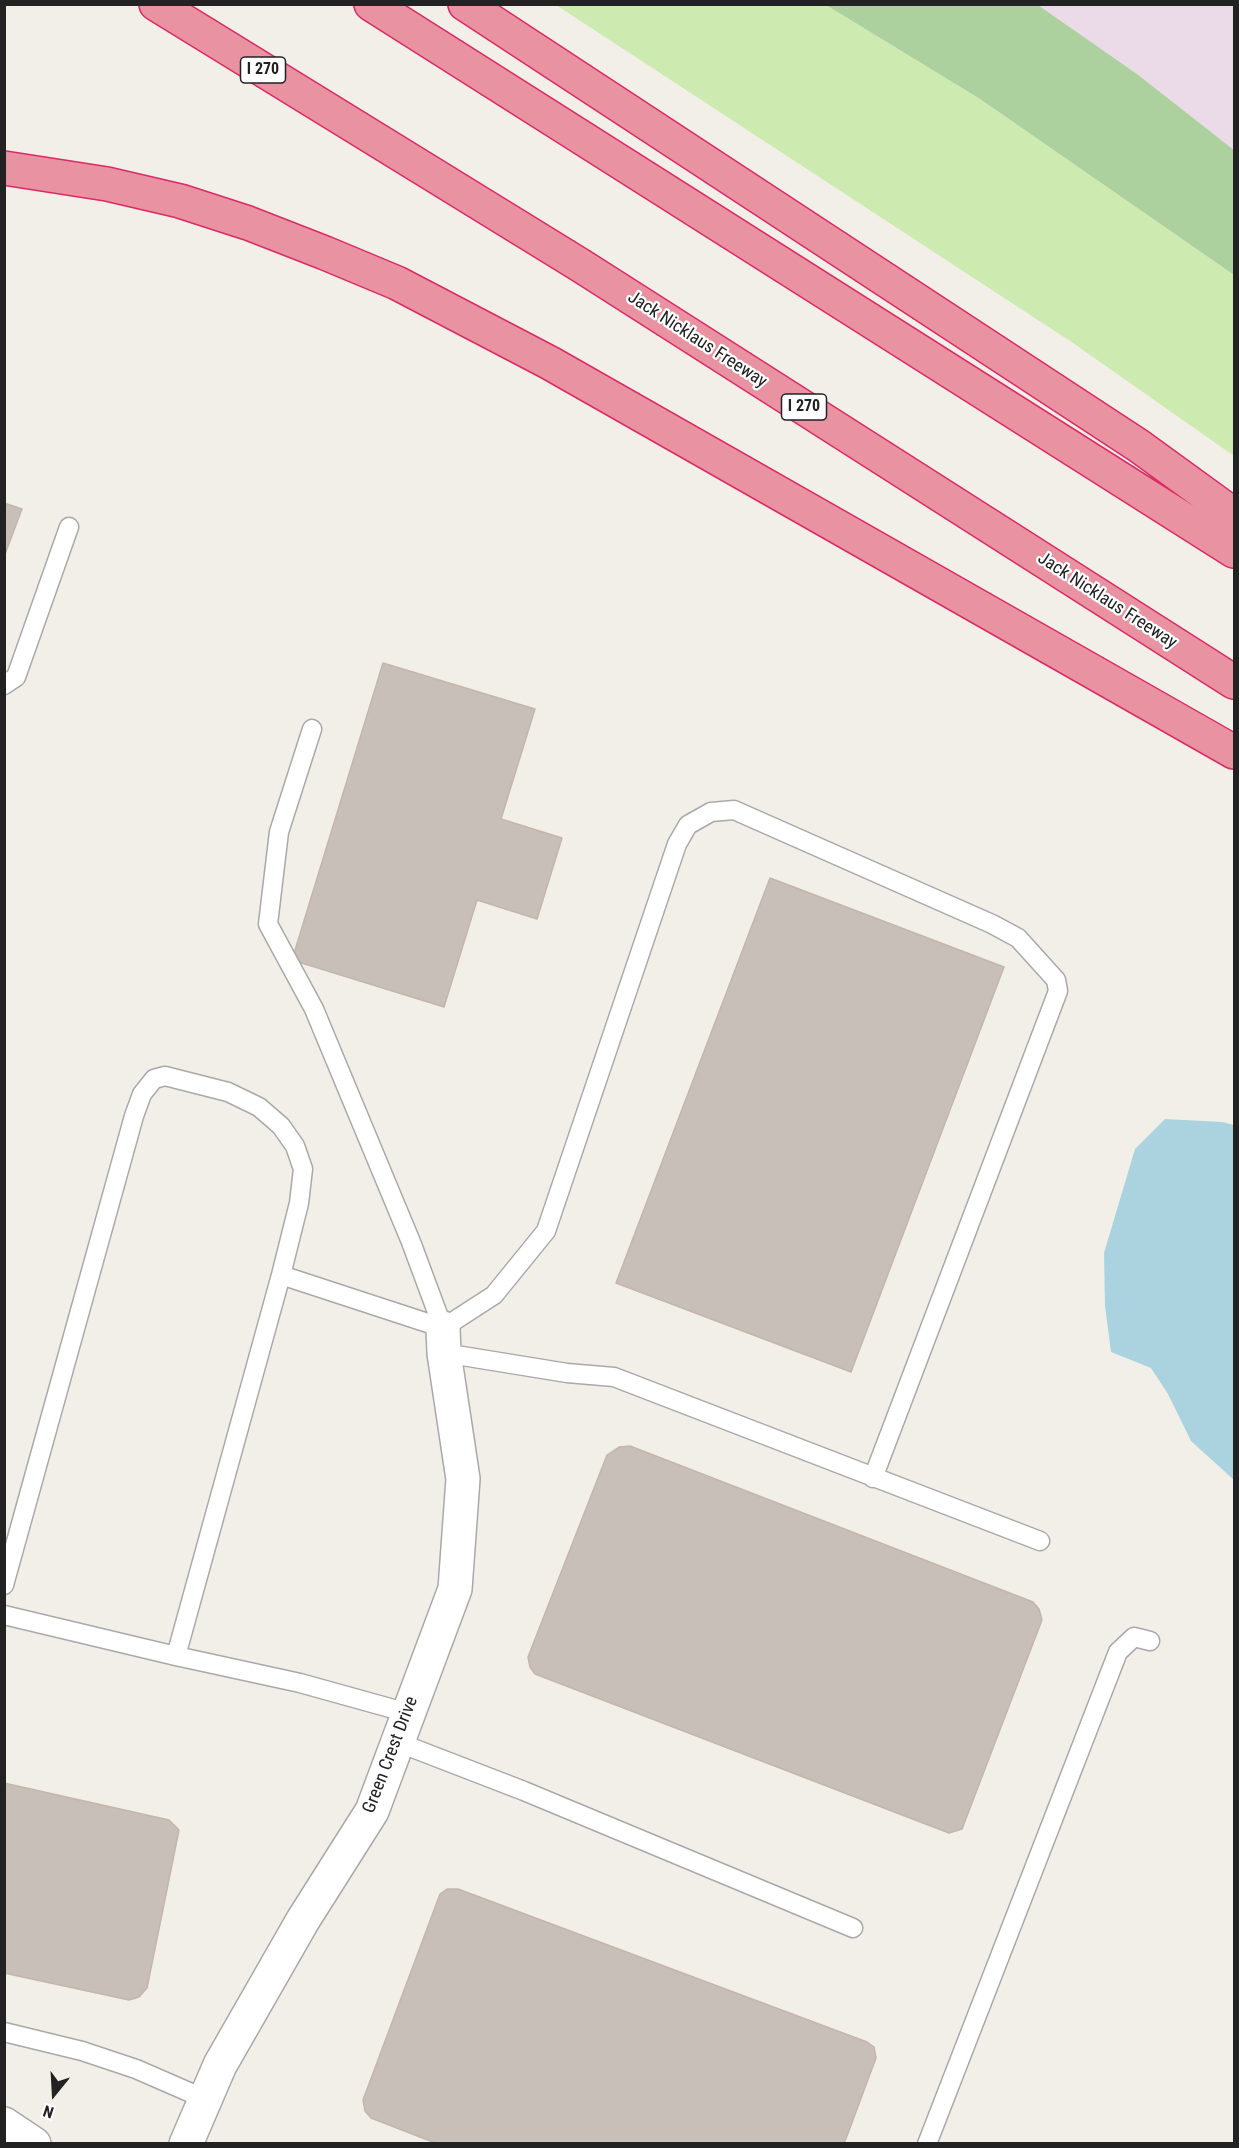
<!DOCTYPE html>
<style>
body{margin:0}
#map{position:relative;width:1239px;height:2148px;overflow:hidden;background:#f2efe9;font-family:"Roboto Condensed",sans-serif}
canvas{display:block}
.frame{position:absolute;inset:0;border:6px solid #222;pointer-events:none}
.north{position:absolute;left:24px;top:2064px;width:60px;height:60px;-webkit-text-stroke:4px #fff;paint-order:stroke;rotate:198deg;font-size:16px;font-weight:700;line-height:24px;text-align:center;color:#222}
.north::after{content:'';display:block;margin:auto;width:21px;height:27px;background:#222;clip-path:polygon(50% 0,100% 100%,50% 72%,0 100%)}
</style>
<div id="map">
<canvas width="1239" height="2148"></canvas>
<div class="frame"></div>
<div class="north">N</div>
</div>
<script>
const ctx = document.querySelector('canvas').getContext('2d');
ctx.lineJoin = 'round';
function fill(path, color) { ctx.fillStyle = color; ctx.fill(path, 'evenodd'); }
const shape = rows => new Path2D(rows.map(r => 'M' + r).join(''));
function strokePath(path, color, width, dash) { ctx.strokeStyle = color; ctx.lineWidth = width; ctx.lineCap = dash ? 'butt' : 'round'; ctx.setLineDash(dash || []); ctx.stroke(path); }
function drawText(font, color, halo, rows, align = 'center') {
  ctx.font = font + ' "Roboto Condensed",sans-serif'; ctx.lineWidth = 4.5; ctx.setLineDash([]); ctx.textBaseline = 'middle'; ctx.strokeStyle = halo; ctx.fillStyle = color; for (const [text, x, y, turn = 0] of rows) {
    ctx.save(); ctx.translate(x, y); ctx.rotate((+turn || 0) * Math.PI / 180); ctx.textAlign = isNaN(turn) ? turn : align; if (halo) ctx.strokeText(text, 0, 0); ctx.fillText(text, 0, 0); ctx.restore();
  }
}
fill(shape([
 [1038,5,1234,5,1234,150,1137,74]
]), '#ebdbe8');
fill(shape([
 [556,5,826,5,980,99,1234,275,1234,456,1073,343]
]), '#cdebb0');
fill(shape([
 [826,5,1038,5,1137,74,1234,150,1234,275,980,99]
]), '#add19e');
fill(shape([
 [1165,1119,1222,1122,1234,1125,1234,1480,1191,1441,1168,1394,1151,1368,1111,1352,1105,1306,1104,1253,1135,1149]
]), '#aad3df');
const building = shape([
 [4,503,22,509,4,557,4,503],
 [383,663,535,709,501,819,562,838,537,919,477,900,444,1007,292,960,383,663],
 [770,878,1004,967,851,1372,616,1283,770,878],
 [630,1446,1033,1602,1039,1609,1042,1620,962,1829,949,1833,535,1674,530,1667,528,1657,607,1455,619,1447,630,1446],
 [4,1783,169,1820,179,1830,147,1988,139,1997,129,2000,4,1973,4,1783],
 [447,1889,458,1889,867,2042,874,2047,876,2058,844,2144,438,2144,371,2118,365,2111,363,2100,440,1894,447,1889]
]);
fill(building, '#c7bfb8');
strokePath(building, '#c4b6ab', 1.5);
const lane = shape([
 [4,685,16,677,69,527],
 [312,729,279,832,268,924,314,1009,411,1242,443,1328],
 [443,1328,494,1295,546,1231,677,844,688,825,711,812,734,810,992,924,1018,938,1056,980,1058,991,873,1478],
 [444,1353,567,1373,614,1377,1040,1541],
 [4,1585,134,1116,142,1094,154,1079,165,1076,228,1092,259,1107,281,1126,295,1146,303,1169,299,1203,281,1275],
 [4,1615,176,1656,300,1683,408,1713],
 [176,1656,281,1275,443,1328],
 [397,1742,524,1791,853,1928],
 [4,2032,82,2051,136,2069,205,2099],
 [927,2144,1118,1652,1134,1637,1150,1641]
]);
const street = shape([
 [4,2124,34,2144],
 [186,2144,220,2065,303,1920,372,1811,455,1589,463,1479,444,1353,443,1328]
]);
const highway = shape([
 [156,4,580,265,1234,682],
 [371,4,1234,551],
 [465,4,1139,446,1234,515],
 [4,168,107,184,180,201,248,223,325,253,397,283,550,363,1234,752]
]);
strokePath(lane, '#a9a9a9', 21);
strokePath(street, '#a9a9a9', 36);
strokePath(highway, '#dc2a67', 36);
strokePath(lane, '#fff', 18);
strokePath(street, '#fff', 33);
strokePath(highway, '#e892a2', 33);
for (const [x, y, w] of [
 [263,70,45],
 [804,407,45]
]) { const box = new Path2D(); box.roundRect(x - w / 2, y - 13, w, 26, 4.5); ctx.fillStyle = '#fff'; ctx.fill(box); strokePath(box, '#222', 1.5); }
drawText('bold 16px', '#222', null, [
 ["I 270",263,70],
 ["I 270",804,407]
]);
drawText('18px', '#222', '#fff', [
 ["Jack Nicklaus Freeway",697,340,33],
 ["Jack Nicklaus Freeway",1107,601,33],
 ["Green Crest Drive",391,1755,-69]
]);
</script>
